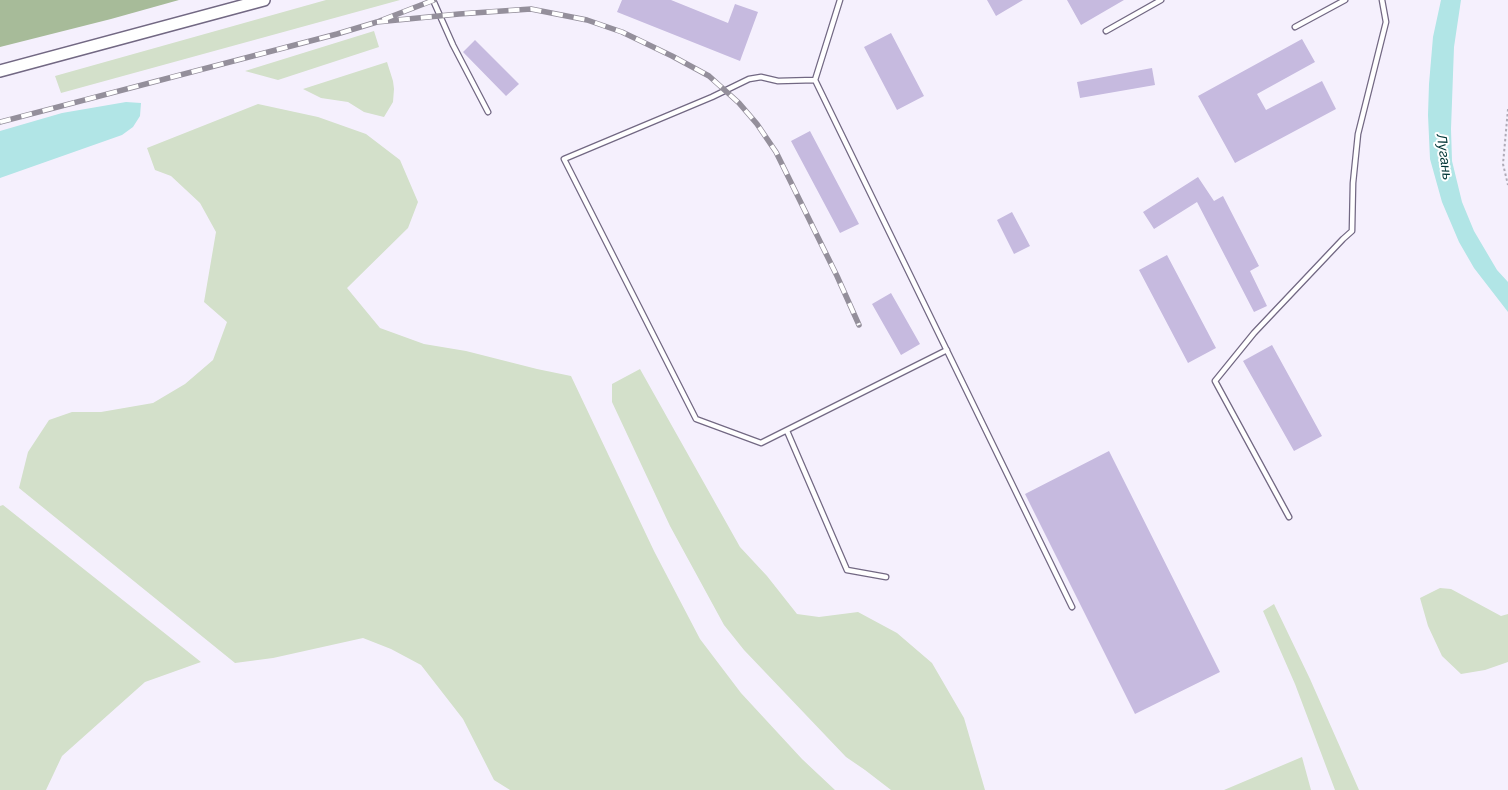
<!DOCTYPE html>
<meta charset="utf-8">
<style>
body{margin:0}
canvas{display:block;background:#f5f0fd}
</style>
<canvas width="1508" height="790"></canvas>
<script>
const ctx = document.querySelector('canvas').getContext('2d');
ctx.lineJoin = 'round';
function fill(path, color) { ctx.fillStyle = color; ctx.fill(path, 'evenodd'); }
const shape = rows => new Path2D(rows.map(r => 'M' + r).join(''));
function strokePath(path, color, width, dash) { ctx.strokeStyle = color; ctx.lineWidth = width; ctx.lineCap = dash ? 'butt' : 'round'; ctx.setLineDash(dash || []); ctx.stroke(path); }
function drawText(font, color, halo, rows, align = 'center') {
  ctx.font = font + ' "Work Sans",sans-serif'; ctx.lineWidth = 4; ctx.setLineDash([]); ctx.textBaseline = 'middle'; ctx.strokeStyle = halo; ctx.fillStyle = color; for (const [text, x, y, turn = 0] of rows) {
    ctx.save(); ctx.translate(x, y); ctx.rotate((+turn || 0) * Math.PI / 180); ctx.textAlign = isNaN(turn) ? turn : align; if (halo) ctx.strokeText(text, 0, 0); ctx.fillText(text, 0, 0); ctx.restore();
  }
}
fill(shape([
 [326,0,400,0,61,93,55,76],
 [374,31,379,47,278,80,245,71],
 [387,62,393,81,394,89,393,102,384,117,364,112,348,102,321,98,303,89],
 [258,104,318,117,366,134,400,160,418,202,408,228,347,288,380,328,424,344,466,351,537,369,571,376,654,551,700,639,741,693,802,759,835,790,510,790,494,780,463,719,421,665,391,649,363,638,273,658,235,663,19,488,28,452,49,420,72,412,101,412,153,403,185,384,213,360,227,322,204,302,216,232,200,203,171,176,155,170,147,148],
 [640,369,740,547,767,576,797,614,819,617,858,612,897,633,932,663,964,718,985,790,891,790,865,770,846,757,744,650,724,625,670,526,612,402,612,384],
 [3,505,201,662,145,682,62,756,46,790,0,790,0,506],
 [1440,588,1451,589,1501,616,1508,614,1508,662,1485,670,1461,674,1442,656,1428,626,1420,598],
 [1274,604,1310,679,1359,790,1335,790,1295,684,1263,611],
 [1302,757,1311,790,1224,790]
]), '#d3e0ca');
fill(shape([
 [0,0,179,0,111,19,0,47]
]), '#a7bb99');
fill(shape([
 [1441,0,1461,0,1454,47,1451,129,1452,161,1462,202,1474,231,1497,270,1508,282,1508,312,1474,268,1459,242,1442,202,1430,159,1428,115,1429,84,1433,37],
 [126,102,141,103,140,116,133,127,122,135,0,178,0,131,62,113]
]), '#b1e5e6');
fill(shape([
 [622,0,671,0,728,23,735,4,758,12,740,61,617,12],
 [987,0,1023,0,996,16],
 [1067,0,1124,0,1081,25],
 [891,33,924,96,897,110,864,47],
 [1302,39,1315,62,1257,94,1266,110,1322,81,1336,109,1235,163,1198,96],
 [475,40,519,84,506,96,463,52],
 [1152,68,1155,85,1080,98,1077,82],
 [810,131,859,224,840,233,791,141],
 [1198,177,1214,201,1223,196,1259,266,1250,271,1267,306,1254,312,1197,202,1154,229,1143,212],
 [1012,212,1030,246,1014,254,997,220],
 [1167,255,1216,348,1188,363,1139,270],
 [891,293,920,344,901,355,872,304],
 [1272,345,1322,436,1294,451,1243,361],
 [1109,451,1220,672,1135,714,1025,494]
]), '#c6badf');
const service = shape([
 [433,0,453,45,488,112],
 [840,0,815,80,1072,607],
 [1295,27,1345,0],
 [1106,31,1161,0],
 [815,80,778,81,761,77,749,79,712,97,564,159,696,419,761,443,947,350],
 [787,431,847,570,886,577],
 [1289,517,1215,381,1254,333,1343,239,1352,231,1353,183,1358,134,1386,22,1382,0]
]);
const tertiary = shape([
 [0,71,264,0]
]);
strokePath(service, '#726883', 7);
strokePath(tertiary, '#726883', 14);
strokePath(shape([
 [1508,109,1503,164,1508,185]
]), '#b0abb8', 2, [2.5, 2.5]);
strokePath(service, '#fff', 4.5);
strokePath(tertiary, '#fff', 11);
const rail = shape([
 [377,22,459,14,531,9,587,20,622,32,672,56,709,76,739,103,757,124,776,152,837,276,859,325],
 [0,122,337,34,377,22,434,0]
]);
strokePath(rail, '#948f9b', 5.5);
strokePath(rail, '#fff', 4, [11]);
drawText('italic 14px', '#023536', '#fff', [
 ["Лугань",1444,157,82]
]);
</script>
